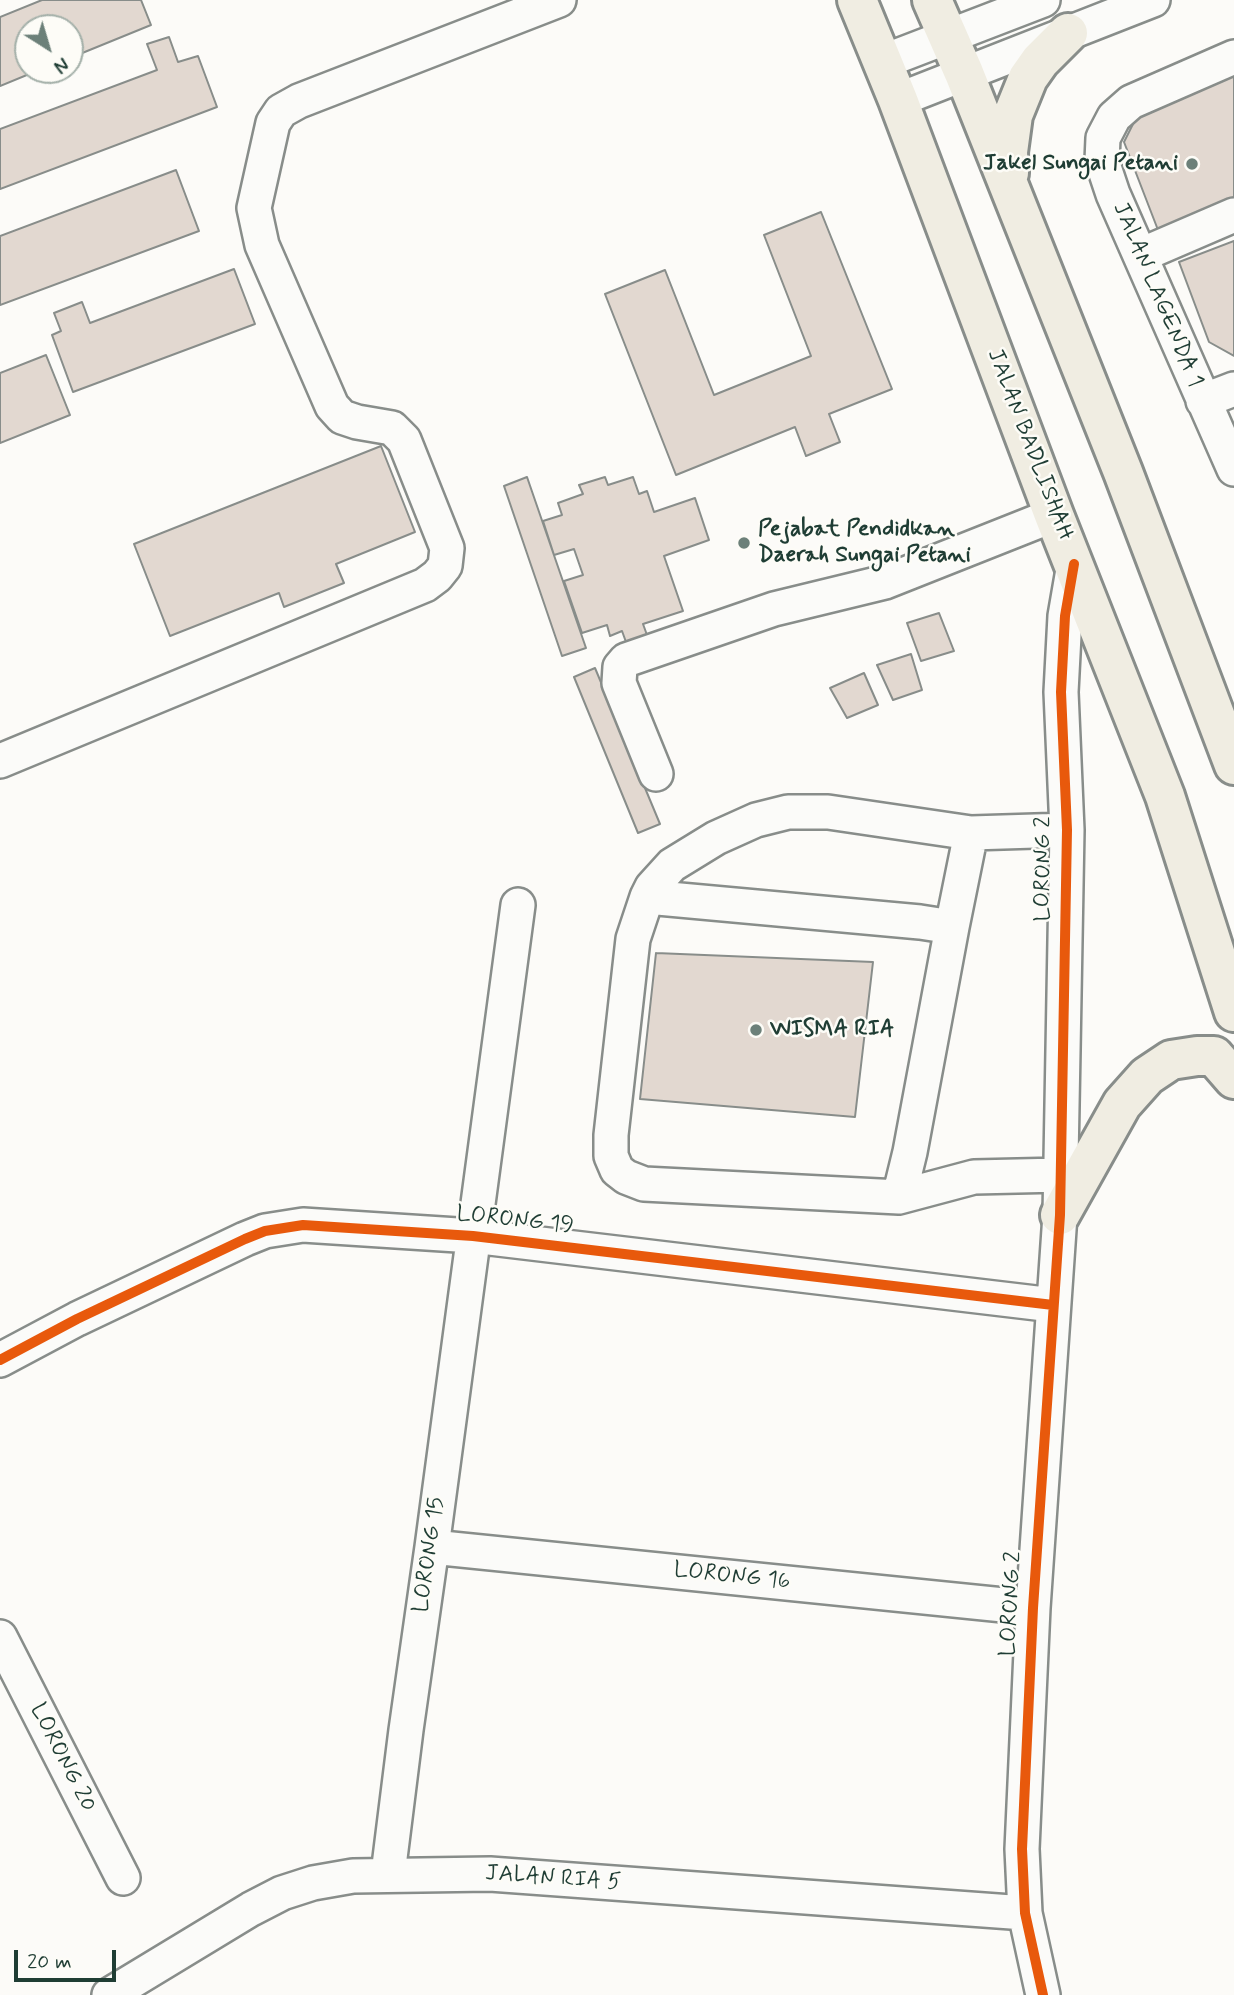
<!DOCTYPE html>
<style>
body{margin:0}
#map{position:relative;width:1234px;height:1995px;overflow:hidden;background:#fcfbf8;font-family:Mynerve,sans-serif}
canvas{display:block}
.north{position:absolute;left:14px;top:14px;width:70px;height:70px;box-sizing:border-box;background:#fdfcf7;border:2px solid #a4b0a9;border-radius:50%;rotate:143deg;font-size:19px;font-weight:700;line-height:28px;text-align:center;color:#1f3d34}
.north::after{content:'';display:block;margin:auto;width:24px;height:32px;background:#6c8079;clip-path:polygon(50% 0,100% 100%,50% 72%,0 100%)}
.scale{position:absolute;left:14px;top:1950px;width:102px;height:32px;box-sizing:border-box;border:4px solid #1f3d34;border-top:0;padding-left:9px;font-size:21px;line-height:24px;white-space:nowrap;color:#1f3d34;-webkit-text-stroke:5px #fdfcf7;paint-order:stroke}
</style>
<div id="map">
<canvas width="1234" height="1995"></canvas>
<div class="north">N</div>
<div class="scale">20 m</div>
</div>
<script>
const ctx = document.querySelector('canvas').getContext('2d');
ctx.lineJoin = 'round';
function fill(path, color) { ctx.fillStyle = color; ctx.fill(path, 'evenodd'); }
const shape = rows => new Path2D(rows.map(r => 'M' + r).join(''));
function strokePath(path, color, width, dash) { ctx.strokeStyle = color; ctx.lineWidth = width; ctx.lineCap = dash ? 'butt' : 'round'; ctx.setLineDash(dash || []); ctx.stroke(path); }
function drawText(font, color, halo, rows, align = 'center') {
  ctx.font = font + ' Mynerve,sans-serif'; ctx.lineWidth = 5; ctx.setLineDash([]); ctx.textBaseline = 'middle'; ctx.strokeStyle = halo; ctx.fillStyle = color; for (const [text, x, y, turn = 0] of rows) {
    ctx.save(); ctx.translate(x, y); ctx.rotate((+turn || 0) * Math.PI / 180); ctx.textAlign = isNaN(turn) ? turn : align; if (halo) ctx.strokeText(text, 0, 0); ctx.fillText(text, 0, 0); ctx.restore();
  }
}
const building = shape([
 [42,0,141,0,151,25,70,58,70,28,28,28,28,70,39,70,0,86,0,17,42,0],
 [169,37,178,62,198,56,217,107,0,189,0,129,157,70,147,44,169,37],
 [1234,76,1234,201,1158,230,1124,142,1138,114,1234,76],
 [176,170,199,231,0,305,0,236,176,170],
 [821,212,892,389,829,414,840,442,806,456,795,427,676,475,605,294,665,270,714,395,811,356,764,235,821,212],
 [1234,241,1234,356,1209,342,1179,262,1234,241],
 [234,269,255,324,73,392,52,335,61,331,54,313,82,302,90,323,234,269],
 [46,355,70,415,0,443,0,373,46,355],
 [381,446,415,532,336,564,344,583,284,607,279,593,170,636,134,544,381,446],
 [527,477,586,648,562,656,504,486,527,477],
 [605,477,608,485,633,477,639,494,647,491,654,512,695,498,709,540,664,556,683,611,643,624,647,635,626,642,622,631,610,636,607,625,582,633,564,581,583,575,574,549,554,555,543,521,562,515,558,503,583,494,579,485,605,477],
 [939,613,954,651,921,661,907,623,939,613],
 [911,654,922,690,893,700,877,665,911,654],
 [595,668,660,824,638,833,574,677,595,668],
 [864,673,878,705,847,718,830,688,864,673],
 [656,953,873,962,855,1117,640,1099,656,953]
]);
fill(building, '#e2d8d0');
strokePath(building, '#888d8a', 2);
const minor = shape([
 [1234,57,1131,102,1114,117,1103,138,1102,161,1113,194,1234,469],
 [882,62,1043,0],
 [898,100,1153,0],
 [1141,255,1234,215],
 [1203,401,1234,389],
 [0,761,425,585,437,576,445,566,447,548,404,440,392,428,357,422,342,417,332,406,262,245,254,208,273,123,281,111,299,101,559,0],
 [656,774,619,683,620,667,626,660,774,609,885,582,1054,515],
 [647,897,652,887,672,865,716,838,756,820,788,812,828,812,971,833],
 [1061,1175,974,1177,899,1197,644,1184,626,1177,617,1170,611,1156,611,1135,633,939,647,897,920,922,952,927,971,833,1067,830],
 [899,1197,910,1152,952,927],
 [0,1360,77,1319,245,1239,265,1231,303,1225,473,1236,1053,1305],
 [432,1547,1033,1608],
 [0,1637,123,1878],
 [388,1874,406,1730,432,1547,518,905],
 [109,1995,251,1909,282,1893,313,1883,353,1876,490,1874,1025,1913],
 [1043,1995,1025,1913,1022,1849,1033,1608,1060,1215,1067,830,1061,692,1065,616,1074,564]
]);
const major = shape([
 [857,0,898,100,1054,515,1165,796,1234,1012],
 [932,0,964,73,1123,472,1234,765],
 [1009,173,1008,152,1013,115,1028,78,1040,61,1068,33],
 [1060,1215,1122,1104,1147,1076,1171,1060,1197,1056,1214,1056,1234,1079]
]);
strokePath(minor, '#888d8a', 38);
strokePath(major, '#888d8a', 44);
strokePath(minor, '#fbfbf9', 33);
strokePath(major, '#f0ede2', 38);
strokePath(shape([
 [0,1360,77,1319,245,1239,265,1231,303,1225,473,1236,1053,1305],
 [1043,1995,1025,1913,1022,1849,1033,1608,1060,1215,1067,830,1061,692,1065,616,1074,564]
]), '#e8590c', 10);
for (const [x, y, r, color] of [
 [1192,164,7,"#6c8079"],
 [744,543,7,"#6c8079"],
 [756,1030,7,"#6c8079"]
]) { const dot = new Path2D(); dot.arc(x, y, r, 0, 2 * Math.PI); ctx.fillStyle = color; ctx.fill(dot); strokePath(dot, '#fdfcf7', 2.5); }
drawText('bold 23px', '#1f3d34', '#fdfcf7', [
 ["Jakel Sungai Petani",1178,164,"right"],
 ["Pejabat Pendidkan",758,530],
 ["Daerah Sungai Petani",758,556],
 ["WISMA RIA",770,1030]
], 'left');
drawText('23px', '#1f3d34', '#fdfcf7', [
 ["JALAN LAGENDA 1",1157,295,67],
 ["JALAN BADLISHAH",1029,445,69],
 ["LORONG 2",1044,869,-90],
 ["LORONG 19",515,1221,6],
 ["LORONG 15",430,1555,-82],
 ["LORONG 16",732,1577,6],
 ["LORONG 2",1012,1604,-87],
 ["LORONG 20",62,1758,63],
 ["JALAN RIA 5",553,1879,4]
]);
</script>
